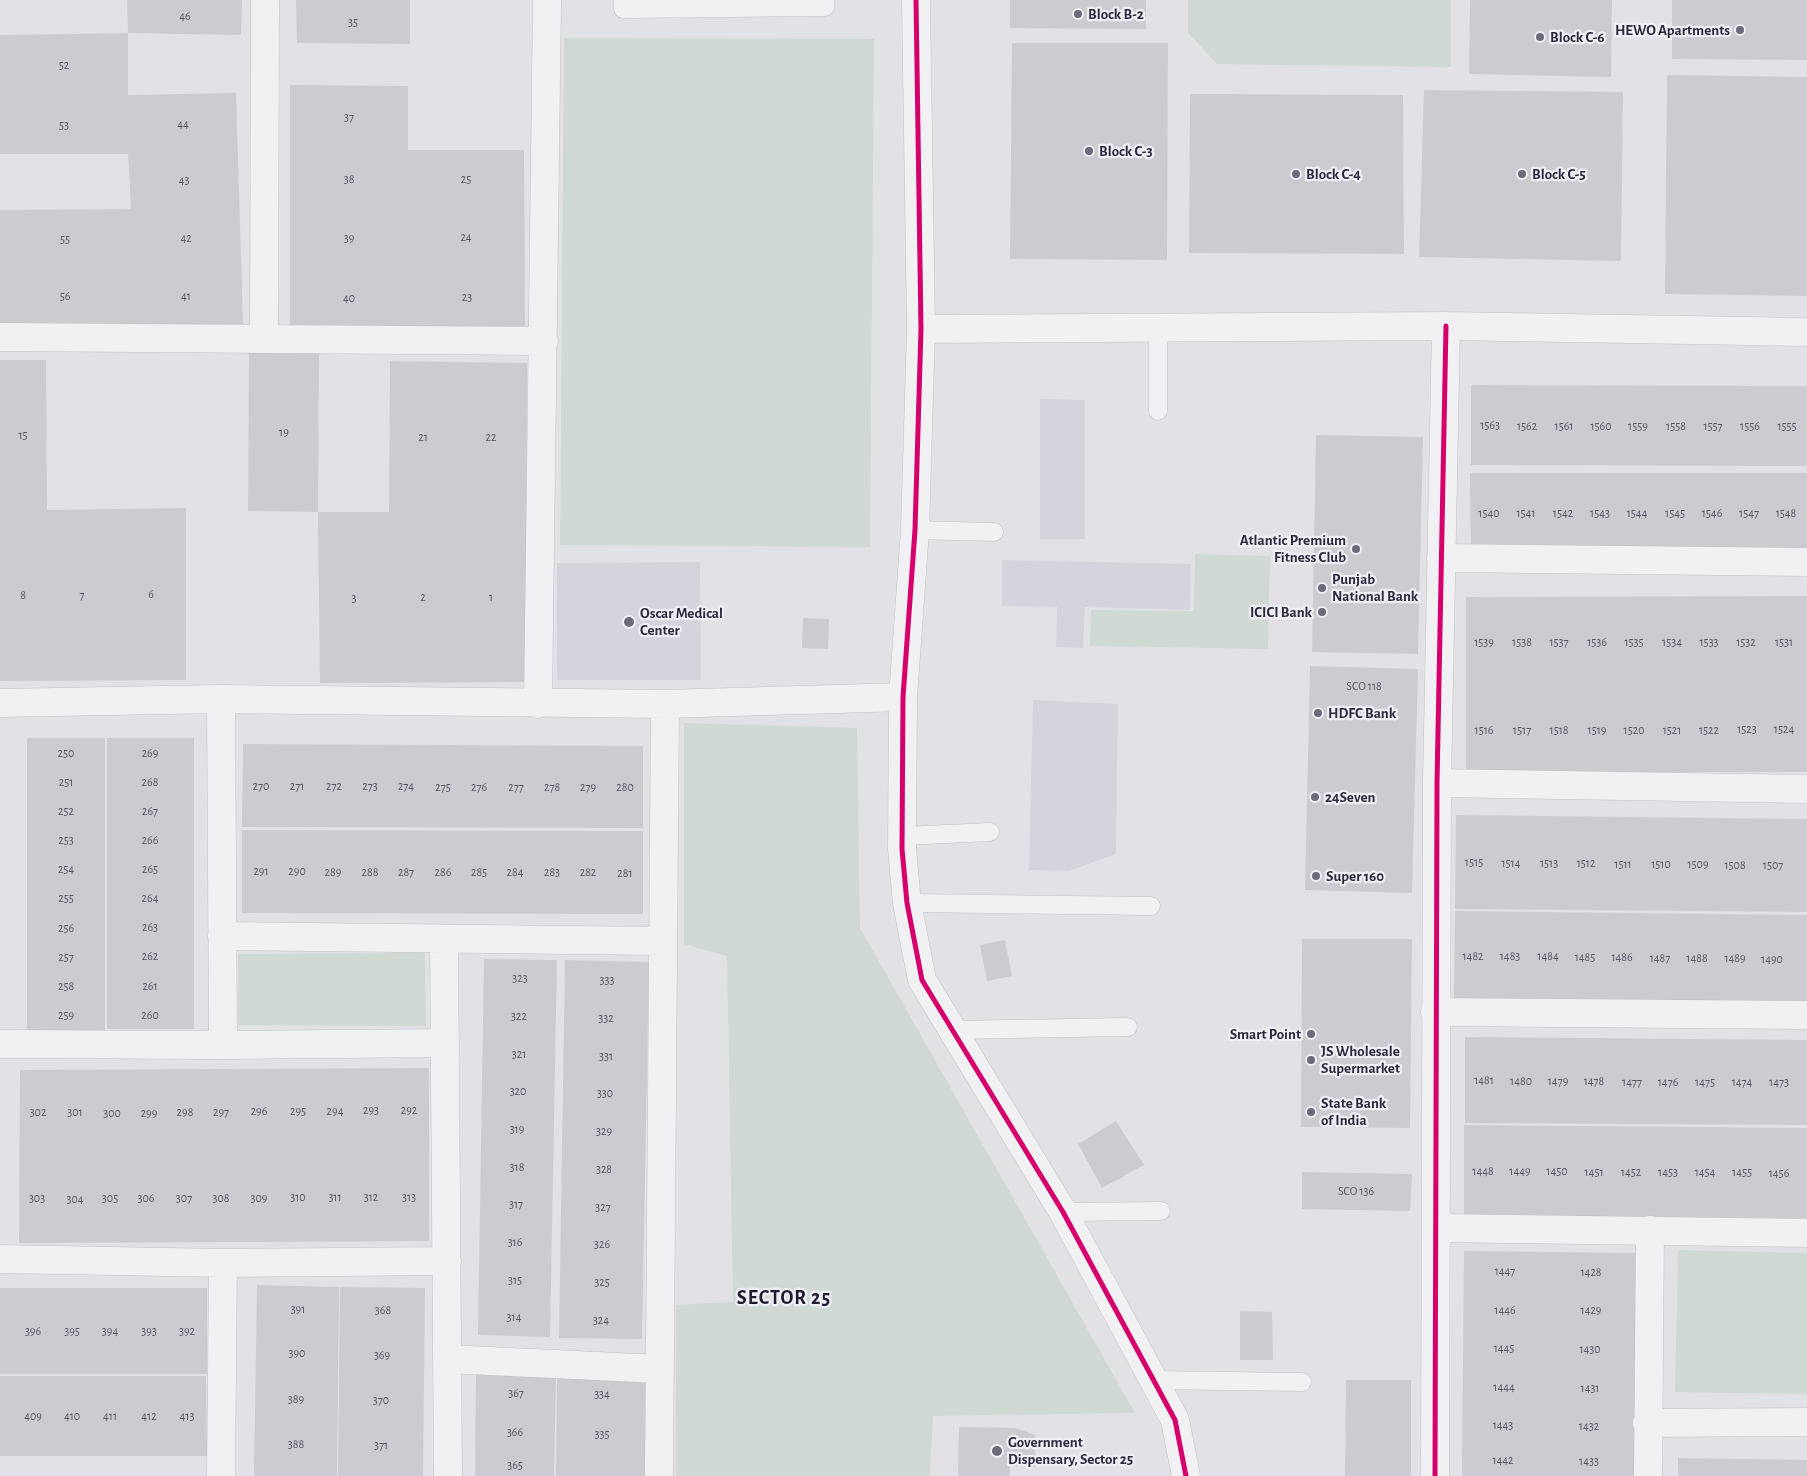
<!DOCTYPE html>
<style>
body{margin:0}
canvas{display:block;background:#e2e2e6}
</style>
<canvas width="1807" height="1476"></canvas>
<script>
const ctx = document.querySelector('canvas').getContext('2d');
ctx.lineJoin = 'round';
function fill(path, color) { ctx.fillStyle = color; ctx.fill(path, 'evenodd'); }
const shape = rows => new Path2D(rows.map(r => 'M' + r).join(''));
function strokePath(path, color, width, dash) { ctx.strokeStyle = color; ctx.lineWidth = width; ctx.lineCap = dash ? 'butt' : 'round'; ctx.setLineDash(dash || []); ctx.stroke(path); }
function drawText(font, color, halo, rows, align = 'center') {
  ctx.font = font + ' "Alegreya Sans",sans-serif'; ctx.lineWidth = 4.5; ctx.setLineDash([]); ctx.textBaseline = 'middle'; ctx.strokeStyle = halo; ctx.fillStyle = color; for (const [text, x, y, turn = 0] of rows) {
    ctx.save(); ctx.translate(x, y); ctx.rotate((+turn || 0) * Math.PI / 180); ctx.textAlign = isNaN(turn) ? turn : align; if (halo) ctx.strokeText(text, 0, 0); ctx.fillText(text, 0, 0); ctx.restore();
  }
}
fill(shape([
 [1040,399,1085,400,1085,539,1040,539],
 [1002,560,1191,564,1190,610,1085,607,1083,648,1056,647,1057,607,1002,606],
 [700,562,701,680,557,680,557,563],
 [1033,700,1118,704,1116,854,1069,871,1029,870]
]), '#d5d4dc');
fill(shape([
 [1188,0,1451,0,1451,67,1217,64,1188,33],
 [564,38,874,39,870,547,560,545],
 [1195,554,1270,556,1268,649,1090,646,1091,610,1194,611],
 [684,723,857,728,860,928,1135,1413,933,1416,930,1476,676,1476,676,1305,733,1302,727,956,684,944],
 [425,953,426,1026,238,1025,238,954],
 [1678,1250,1807,1253,1807,1394,1675,1392]
]), '#d0d9d4');
fill(shape([
 [127,0,242,0,241,35,128,33],
 [296,0,410,0,410,44,297,43],
 [1010,0,1146,0,1146,29,1010,28],
 [1470,0,1612,0,1611,77,1469,74],
 [1672,0,1807,0,1807,60,1672,59],
 [128,33,128,95,236,93,243,324,0,324,0,210,131,209,128,154,0,154,0,35],
 [1012,43,1168,43,1167,260,1010,259],
 [1667,75,1807,77,1807,296,1665,294],
 [290,85,408,86,408,150,524,150,525,326,290,328],
 [1424,90,1623,92,1621,261,1419,257],
 [1190,94,1403,95,1404,254,1189,253],
 [249,352,319,353,318,512,248,511],
 [0,360,46,360,47,510,186,508,186,680,0,681],
 [390,361,527,363,526,682,320,683,318,512,389,512],
 [1471,385,1807,386,1807,466,1471,465],
 [1316,435,1423,437,1418,654,1312,652],
 [1470,473,1807,473,1807,552,1471,552],
 [1807,596,1807,772,1466,772,1466,597],
 [803,618,829,619,828,649,802,648],
 [1310,666,1418,669,1412,893,1305,890],
 [27,738,105,738,105,1030,27,1030],
 [107,738,194,738,194,1029,107,1029],
 [243,744,643,746,643,828,242,827],
 [1456,815,1807,819,1807,912,1455,909],
 [242,830,643,831,643,914,242,913],
 [1455,911,1807,915,1807,1003,1454,999],
 [1302,939,1412,939,1410,1128,1301,1127],
 [1005,940,1012,976,987,981,980,945],
 [484,959,557,960,550,1337,478,1335],
 [565,960,649,962,642,1339,559,1338],
 [1465,1037,1807,1040,1807,1125,1465,1123],
 [429,1068,429,1241,19,1243,20,1070],
 [1116,1121,1144,1165,1102,1188,1078,1144],
 [1464,1125,1807,1128,1807,1218,1464,1216],
 [1302,1172,1412,1174,1410,1211,1302,1209],
 [1464,1251,1636,1253,1634,1476,1462,1476],
 [257,1285,339,1287,337,1476,254,1476],
 [340,1287,425,1288,423,1476,338,1476],
 [0,1288,207,1288,207,1374,0,1374],
 [1240,1311,1272,1312,1273,1360,1240,1360],
 [476,1373,556,1373,554,1476,475,1476],
 [557,1373,648,1375,647,1476,556,1476],
 [0,1376,206,1376,207,1456,0,1456],
 [1346,1380,1411,1380,1411,1476,1345,1476],
 [959,1427,1015,1428,1035,1435,1035,1467,1010,1466,1010,1476,958,1476],
 [1678,1458,1807,1460,1807,1476,1678,1476]
]), '#cccbd0');
const service = shape([
 [623,0,623,9,825,7,825,0],
 [1158,411,1158,328],
 [915,530,994,532],
 [904,836,990,832],
 [907,903,1151,906],
 [953,1030,1128,1027],
 [1063,1212,1161,1211],
 [1151,1380,1302,1382]
]);
const minor = shape([
 [916,0,921,329,915,530,903,697,902,849,907,903,922,980,1063,1212,1175,1420,1186,1476],
 [921,329,1446,326,1807,332],
 [0,337,544,341],
 [264,339,265,0],
 [1441,558,1807,562],
 [221,699,223,1045],
 [0,703,221,699,665,704,903,697],
 [538,704,547,0],
 [1437,783,1807,789],
 [222,936,661,941],
 [444,939,448,1476],
 [1435,1012,1807,1015],
 [0,1044,223,1045,445,1043],
 [1436,1228,1807,1233],
 [0,1259,223,1263,447,1261],
 [447,1359,660,1369],
 [1647,1423,1807,1422],
 [221,1476,223,1263],
 [659,1476,665,704],
 [1435,1476,1437,783,1446,326],
 [1648,1476,1650,1230]
]);
strokePath(service, '#c0c0c4', 19);
strokePath(minor, '#c0c0c4', 29);
strokePath(service, '#f1f0f3', 18);
strokePath(minor, '#f1f0f3', 28);
strokePath(shape([
 [916,0,921,329,915,530,903,697,902,849,907,903,922,980,1063,1212,1175,1420,1186,1476],
 [1435,1476,1437,783,1446,326]
]), '#d6006c', 5);
for (const [x, y, r, color] of [
 [1078,14,5,"#6c6a79"],
 [1740,30,5,"#6c6a79"],
 [1540,37,5,"#6c6a79"],
 [1089,151,5,"#6c6a79"],
 [1296,174,5,"#6c6a79"],
 [1522,174,5,"#6c6a79"],
 [1356,549,5,"#6c6a79"],
 [1322,588,5,"#6c6a79"],
 [1322,612,5,"#6c6a79"],
 [629,622,6,"#6c6a79"],
 [1318,713,5,"#6c6a79"],
 [1315,797,5,"#6c6a79"],
 [1316,876,5,"#6c6a79"],
 [1311,1034,5,"#6c6a79"],
 [1311,1060,5,"#6c6a79"],
 [1311,1112,5,"#6c6a79"],
 [997,1451,6,"#6c6a79"]
]) { const dot = new Path2D(); dot.arc(x, y, r, 0, 2 * Math.PI); ctx.fillStyle = color; ctx.fill(dot); strokePath(dot, '#f0eff5', 2); }
drawText('12px', '#565363', null, [
 ["46",185,16],
 ["35",353,22],
 ["52",64,65],
 ["37",349,117],
 ["44",183,124],
 ["53",64,125],
 ["38",349,179],
 ["25",466,179],
 ["43",184,180],
 ["24",466,237],
 ["42",186,238],
 ["39",349,238],
 ["55",65,239],
 ["56",65,296],
 ["41",186,296],
 ["23",467,297],
 ["40",349,298],
 ["1563",1490,425],
 ["1562",1527,426],
 ["1561",1564,426],
 ["1560",1601,426],
 ["1559",1638,426],
 ["1558",1676,426],
 ["1557",1713,426],
 ["1556",1750,426],
 ["1555",1787,426],
 ["19",284,432],
 ["15",23,435],
 ["21",423,437],
 ["22",491,437],
 ["1540",1489,513],
 ["1541",1526,513],
 ["1542",1563,513],
 ["1543",1600,513],
 ["1544",1637,513],
 ["1545",1675,513],
 ["1546",1712,513],
 ["1547",1749,513],
 ["1548",1786,513],
 ["6",151,594],
 ["8",23,595],
 ["7",82,595],
 ["2",423,597],
 ["1",491,597],
 ["3",354,598],
 ["1539",1484,642],
 ["1538",1522,642],
 ["1537",1559,642],
 ["1536",1597,642],
 ["1535",1634,642],
 ["1534",1672,642],
 ["1533",1709,642],
 ["1532",1746,642],
 ["1531",1784,642],
 ["SCO 118",1364,686],
 ["1523",1747,729],
 ["1524",1784,729],
 ["1516",1484,730],
 ["1517",1522,730],
 ["1518",1559,730],
 ["1519",1597,730],
 ["1520",1634,730],
 ["1521",1672,730],
 ["1522",1709,730],
 ["250",66,753],
 ["269",150,753],
 ["251",66,782],
 ["268",150,782],
 ["270",261,786],
 ["271",297,786],
 ["272",334,786],
 ["273",370,786],
 ["274",406,786],
 ["275",443,787],
 ["276",479,787],
 ["277",516,787],
 ["278",552,787],
 ["279",588,787],
 ["280",625,787],
 ["252",66,811],
 ["267",150,811],
 ["253",66,840],
 ["266",150,840],
 ["1515",1474,862],
 ["1514",1511,863],
 ["1513",1549,863],
 ["1512",1586,863],
 ["1511",1623,864],
 ["1510",1661,864],
 ["1509",1698,864],
 ["1508",1735,865],
 ["1507",1773,865],
 ["254",66,869],
 ["265",150,869],
 ["291",261,871],
 ["290",297,871],
 ["289",333,872],
 ["288",370,872],
 ["287",406,872],
 ["286",443,872],
 ["285",479,872],
 ["284",515,872],
 ["283",552,872],
 ["282",588,872],
 ["281",625,873],
 ["255",66,898],
 ["264",150,898],
 ["263",150,927],
 ["256",66,928],
 ["262",150,956],
 ["1482",1473,956],
 ["1483",1510,956],
 ["1484",1548,956],
 ["257",66,957],
 ["1485",1585,957],
 ["1486",1622,957],
 ["1487",1660,958],
 ["1488",1697,958],
 ["1489",1735,958],
 ["1490",1772,959],
 ["323",520,978],
 ["333",607,980],
 ["258",66,986],
 ["261",150,986],
 ["259",66,1015],
 ["260",150,1015],
 ["322",519,1016],
 ["332",606,1018],
 ["321",519,1054],
 ["331",606,1056],
 ["1481",1484,1080],
 ["1480",1521,1081],
 ["1479",1558,1081],
 ["1478",1594,1081],
 ["1477",1632,1082],
 ["1476",1668,1082],
 ["1475",1705,1082],
 ["1474",1742,1082],
 ["1473",1779,1082],
 ["320",518,1091],
 ["330",605,1093],
 ["293",371,1110],
 ["292",409,1110],
 ["296",259,1111],
 ["295",298,1111],
 ["294",335,1111],
 ["302",38,1112],
 ["301",75,1112],
 ["298",185,1112],
 ["297",221,1112],
 ["300",112,1113],
 ["299",149,1113],
 ["319",517,1129],
 ["329",604,1131],
 ["318",517,1167],
 ["328",604,1169],
 ["1448",1483,1171],
 ["1449",1520,1171],
 ["1450",1557,1171],
 ["1451",1594,1172],
 ["1452",1631,1172],
 ["1453",1668,1172],
 ["1454",1705,1172],
 ["1455",1742,1172],
 ["1456",1779,1173],
 ["SCO 136",1356,1191],
 ["310",298,1197],
 ["311",335,1197],
 ["312",371,1197],
 ["313",409,1197],
 ["303",37,1198],
 ["305",110,1198],
 ["306",146,1198],
 ["307",184,1198],
 ["308",221,1198],
 ["309",259,1198],
 ["304",75,1199],
 ["317",516,1204],
 ["327",603,1207],
 ["316",515,1242],
 ["326",602,1244],
 ["1447",1505,1271],
 ["1428",1591,1272],
 ["315",515,1280],
 ["325",602,1282],
 ["391",298,1309],
 ["368",383,1310],
 ["1446",1505,1310],
 ["1429",1591,1310],
 ["314",514,1317],
 ["324",601,1320],
 ["396",33,1331],
 ["395",72,1331],
 ["394",110,1331],
 ["393",149,1331],
 ["392",187,1331],
 ["1445",1504,1348],
 ["1430",1590,1349],
 ["390",297,1353],
 ["369",382,1355],
 ["1444",1504,1387],
 ["1431",1590,1388],
 ["367",516,1393],
 ["334",602,1394],
 ["389",296,1399],
 ["370",381,1400],
 ["409",33,1416],
 ["410",72,1416],
 ["411",110,1416],
 ["412",149,1416],
 ["413",187,1416],
 ["1443",1503,1425],
 ["1432",1589,1426],
 ["366",515,1432],
 ["335",602,1434],
 ["388",296,1444],
 ["371",381,1445],
 ["1442",1503,1460],
 ["1433",1589,1461],
 ["365",515,1465]
]);
drawText('bold 15px', '#2d2a3e', '#f0eff5', [
 ["Block B-2",1088,14],
 ["HEWO Apartments",1730,30,"right"],
 ["Block C-6",1550,37],
 ["Block C-3",1099,151],
 ["Block C-4",1306,174],
 ["Block C-5",1532,174],
 ["Atlantic Premium",1346,540,"right"],
 ["Fitness Club",1346,557,"right"],
 ["Punjab",1332,579],
 ["National Bank",1332,596],
 ["ICICI Bank",1312,612,"right"],
 ["Oscar Medical",640,613],
 ["Center",640,630],
 ["HDFC Bank",1328,713],
 ["24Seven",1325,797],
 ["Super 160",1326,876],
 ["Smart Point",1301,1034,"right"],
 ["JS Wholesale",1321,1051],
 ["Supermarket",1321,1068],
 ["State Bank",1321,1103],
 ["of India",1321,1120],
 ["Government",1008,1442],
 ["Dispensary, Sector 25",1008,1459]
], 'left');
ctx.letterSpacing = '1px';
drawText('bold 20px', '#201c2f', '#f0eff5', [
 ["SECTOR 25",784,1298]
]);
ctx.letterSpacing = '0px';
</script>
